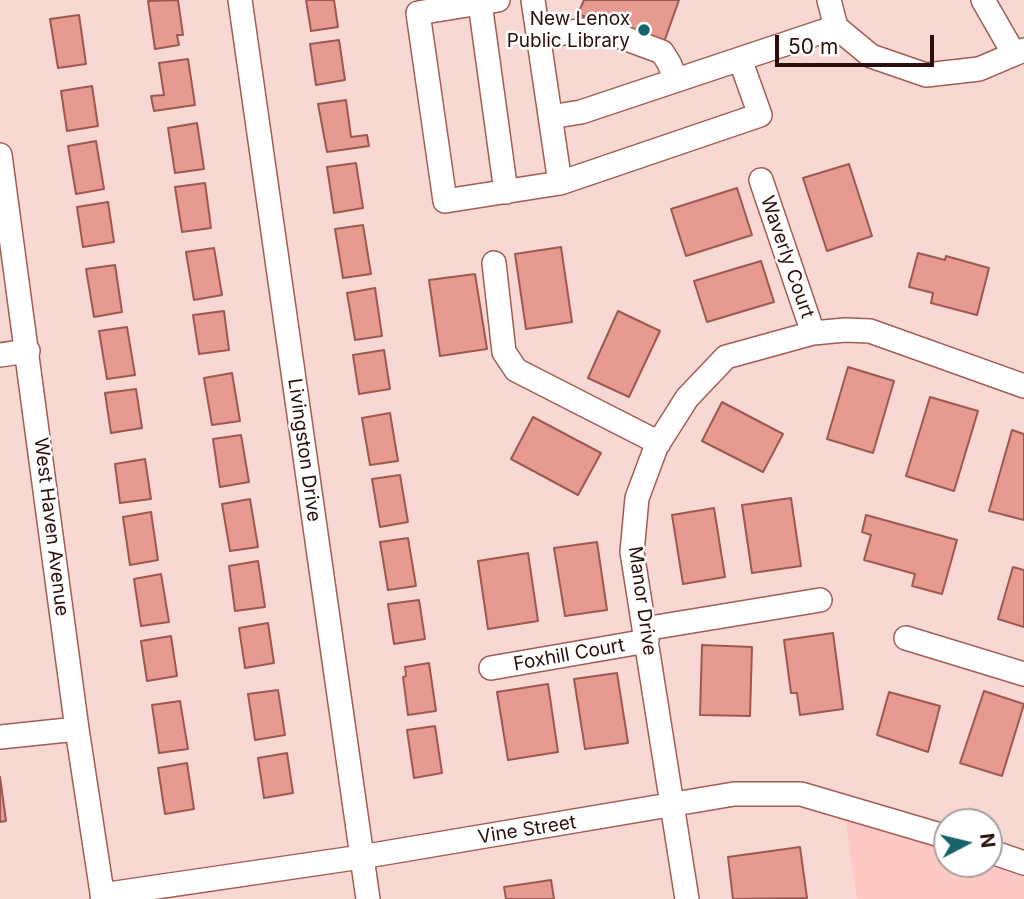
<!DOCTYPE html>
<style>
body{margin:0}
#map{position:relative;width:1024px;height:899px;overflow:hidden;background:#f8d8d3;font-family:Inter,sans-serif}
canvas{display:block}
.north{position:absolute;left:933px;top:808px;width:70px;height:70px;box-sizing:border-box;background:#fff;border:2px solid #aa9f9e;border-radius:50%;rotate:83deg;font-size:19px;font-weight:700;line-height:28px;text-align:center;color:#2a0f0d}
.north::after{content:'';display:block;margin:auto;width:24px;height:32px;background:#17646d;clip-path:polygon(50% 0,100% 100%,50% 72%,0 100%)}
.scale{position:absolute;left:775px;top:35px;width:159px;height:32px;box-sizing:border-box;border:4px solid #2a0f0d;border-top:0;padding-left:9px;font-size:21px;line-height:24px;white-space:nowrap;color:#2a0f0d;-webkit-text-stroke:5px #fff;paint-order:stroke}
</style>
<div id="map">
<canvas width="1024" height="899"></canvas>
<div class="north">N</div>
<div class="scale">50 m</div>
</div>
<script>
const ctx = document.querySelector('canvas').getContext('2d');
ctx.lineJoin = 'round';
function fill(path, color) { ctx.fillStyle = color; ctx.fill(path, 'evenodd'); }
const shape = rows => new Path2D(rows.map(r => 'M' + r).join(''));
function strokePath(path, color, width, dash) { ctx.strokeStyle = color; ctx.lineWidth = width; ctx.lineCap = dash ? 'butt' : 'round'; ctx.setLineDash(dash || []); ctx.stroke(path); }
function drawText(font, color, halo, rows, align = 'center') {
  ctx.font = font + ' Inter,sans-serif'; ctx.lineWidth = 5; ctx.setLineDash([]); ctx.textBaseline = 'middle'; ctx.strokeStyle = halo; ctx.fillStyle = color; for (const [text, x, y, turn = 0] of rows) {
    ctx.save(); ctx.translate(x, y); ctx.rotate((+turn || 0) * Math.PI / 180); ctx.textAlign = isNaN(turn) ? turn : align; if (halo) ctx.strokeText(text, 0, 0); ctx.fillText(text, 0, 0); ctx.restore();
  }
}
fill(shape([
 [844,811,947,844,947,864,989,864,989,857,1024,868,1024,899,857,899]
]), '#fdc9c2');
const building = shape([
 [178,0,183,35,177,35,179,45,155,49,148,1,178,0],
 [306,0,334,0,338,27,311,31,306,0],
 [584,0,679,0,663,45,578,14,584,0],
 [79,15,86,64,58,68,50,19,79,15],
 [339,40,345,80,316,85,310,44,339,40],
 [188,59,195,105,154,111,151,96,164,95,159,63,188,59],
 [92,86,98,126,67,131,61,91,92,86],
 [346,100,351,137,367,135,369,146,327,152,318,104,346,100],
 [197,123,204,169,175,173,168,128,197,123],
 [96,141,104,189,76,194,68,146,96,141],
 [356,163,363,208,334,213,327,167,356,163],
 [849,164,872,236,827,251,803,178,849,164],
 [205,183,211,228,182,232,175,187,205,183],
 [737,188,752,235,686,256,671,209,737,188],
 [108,202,114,242,83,247,77,207,108,202],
 [363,225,371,274,343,278,335,229,363,225],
 [561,247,572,322,526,329,515,254,561,247],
 [214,248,222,295,194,300,186,252,214,248],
 [918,253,945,260,946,256,989,268,977,315,931,303,933,293,909,287,918,253],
 [761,261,774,302,707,322,694,281,761,261],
 [115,265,122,312,94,317,86,269,115,265],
 [475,274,487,349,440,356,429,280,475,274],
 [375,288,382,336,355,340,347,293,375,288],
 [224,311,229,350,199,354,193,315,224,311],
 [618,311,660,331,629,397,588,378,618,311],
 [127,327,135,375,107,379,99,331,127,327],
 [384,350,390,389,359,394,353,355,384,350],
 [848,367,894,381,873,453,827,439,848,367],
 [232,373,240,421,212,425,204,378,232,373],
 [136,389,142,428,111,433,105,393,136,389],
 [930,397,978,411,954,491,906,476,930,397],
 [722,402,783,434,763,472,702,441,722,402],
 [390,413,398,461,370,465,362,418,390,413],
 [533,417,601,453,578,495,511,459,533,417],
 [1012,430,1024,434,1024,520,989,511,1012,430],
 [241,435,249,482,220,487,213,439,241,435],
 [145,459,151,499,120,503,115,464,145,459],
 [400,475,408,522,380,527,372,479,400,475],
 [791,498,801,566,752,573,742,505,791,498],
 [250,499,258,547,230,551,222,504,250,499],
 [714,508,725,577,683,584,672,515,714,508],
 [151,512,158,560,130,565,123,517,151,512],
 [866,515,957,540,942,594,912,586,915,574,864,560,871,535,862,532,866,515],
 [408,538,416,586,388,590,380,542,408,538],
 [597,542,607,610,565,616,554,548,597,542],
 [528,553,538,621,488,629,478,561,528,553],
 [258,561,265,607,235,611,229,566,258,561],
 [1013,567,1024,570,1024,627,998,619,1013,567],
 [161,574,169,622,141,626,134,579,161,574],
 [419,600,425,639,394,644,388,604,419,600],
 [268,623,274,663,245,668,239,628,268,623],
 [833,633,843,709,800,715,797,693,791,693,784,640,833,633],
 [171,636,177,676,147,681,141,641,171,636],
 [702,645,752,647,750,716,700,715,702,645],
 [429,663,436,711,408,715,403,677,406,676,405,667,429,663],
 [617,673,628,743,585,749,574,679,617,673],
 [548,684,558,752,508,760,497,692,548,684],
 [278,690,285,735,255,740,248,694,278,690],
 [984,691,1024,704,1002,776,960,763,984,691],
 [889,692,940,706,928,752,877,735,889,692],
 [180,701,188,749,159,753,152,705,180,701],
 [435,726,442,773,414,778,407,730,435,726],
 [287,753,293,793,264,798,258,758,287,753],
 [187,763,194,809,165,814,158,768,187,763],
 [0,777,6,821,0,822,0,777],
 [800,847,807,898,733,899,728,857,800,847],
 [551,880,554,899,506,899,504,887,551,880]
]);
fill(building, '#e79a90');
strokePath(building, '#9d5951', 2);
const minor = shape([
 [240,0,368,899],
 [498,0,418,13,445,201,560,183,533,0],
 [829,0,836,27,871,56,926,75,979,69,1024,50],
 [983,0,1014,54],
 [480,3,506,192],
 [539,37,597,28,662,52,669,63,676,80],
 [550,117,581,112,836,27],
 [0,155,77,729,103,899],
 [761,180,813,333],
 [560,183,760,115,740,59],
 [494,263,504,352,516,370,659,443],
 [0,355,28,351],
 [644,629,820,600],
 [906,638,1024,674],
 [491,668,647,641],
 [0,737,77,729],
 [989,851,1024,863],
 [102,895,361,857,734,794,801,794,947,837],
 [687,899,632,552,637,498,656,447,687,398,726,357,813,333,845,330,870,331,1024,386]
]);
strokePath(minor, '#a15d55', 26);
strokePath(minor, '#fff', 23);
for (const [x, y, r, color] of [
 [644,30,7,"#17646d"]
]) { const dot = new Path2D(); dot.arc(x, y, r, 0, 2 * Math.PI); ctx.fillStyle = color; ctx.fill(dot); strokePath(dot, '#fff', 2.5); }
drawText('19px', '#2a0f0d', '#fff', [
 ["New Lenox",630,19],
 ["Public Library",630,41]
], 'right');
drawText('19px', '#2a0f0d', '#fff', [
 ["Waverly Court",787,257,71],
 ["Livingston Drive",304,450,82],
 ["West Haven Avenue",51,527,83],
 ["Manor Drive",642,601,82],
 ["Foxhill Court",569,655,-10],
 ["Vine Street",527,830,-9]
]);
</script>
